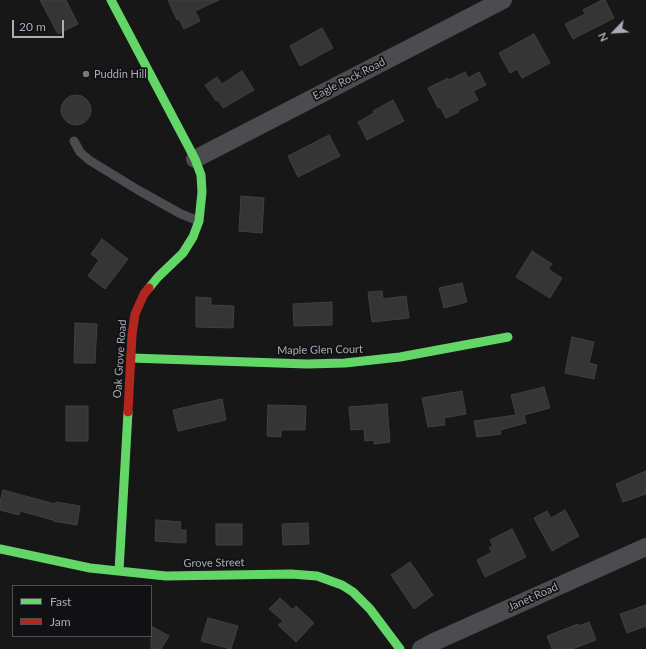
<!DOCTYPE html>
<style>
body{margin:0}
#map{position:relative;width:646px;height:649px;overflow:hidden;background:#171717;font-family:Lato,sans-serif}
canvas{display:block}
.legend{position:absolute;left:12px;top:585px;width:140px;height:52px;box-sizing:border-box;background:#111113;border:1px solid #4d4f55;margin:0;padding:5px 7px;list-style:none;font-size:12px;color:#a8adb8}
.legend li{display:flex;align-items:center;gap:8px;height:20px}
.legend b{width:20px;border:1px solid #4d4f55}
.north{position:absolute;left:594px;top:12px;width:40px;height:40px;-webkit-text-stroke:3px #111113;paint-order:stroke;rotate:245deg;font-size:11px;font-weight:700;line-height:16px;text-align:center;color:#a8adb8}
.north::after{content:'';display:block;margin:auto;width:14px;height:18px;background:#a8adb8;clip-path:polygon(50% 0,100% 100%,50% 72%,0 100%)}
.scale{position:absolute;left:12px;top:20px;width:52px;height:18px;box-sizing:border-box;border:2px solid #a8adb8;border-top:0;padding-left:5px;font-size:12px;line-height:14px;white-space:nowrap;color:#a8adb8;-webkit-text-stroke:3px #111113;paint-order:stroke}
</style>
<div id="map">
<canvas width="646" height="649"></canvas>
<ul class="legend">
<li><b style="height:5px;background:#63d668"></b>Fast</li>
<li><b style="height:5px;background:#b3261e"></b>Jam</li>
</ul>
<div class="north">N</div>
<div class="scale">20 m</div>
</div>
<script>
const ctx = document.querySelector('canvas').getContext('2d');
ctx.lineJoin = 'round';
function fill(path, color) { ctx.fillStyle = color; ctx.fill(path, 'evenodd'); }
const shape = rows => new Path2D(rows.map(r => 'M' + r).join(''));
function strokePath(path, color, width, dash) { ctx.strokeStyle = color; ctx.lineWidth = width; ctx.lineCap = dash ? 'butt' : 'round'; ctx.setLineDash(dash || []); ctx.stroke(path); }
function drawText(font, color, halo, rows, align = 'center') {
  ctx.font = font + ' Lato,sans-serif'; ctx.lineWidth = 3.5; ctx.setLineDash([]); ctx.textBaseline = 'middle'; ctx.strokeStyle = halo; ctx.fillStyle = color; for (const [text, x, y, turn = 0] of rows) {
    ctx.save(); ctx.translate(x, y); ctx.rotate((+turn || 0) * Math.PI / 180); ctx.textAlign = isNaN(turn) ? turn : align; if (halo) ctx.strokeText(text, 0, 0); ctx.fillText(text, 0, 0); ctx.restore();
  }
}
const building = shape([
 [40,0,66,0,78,24,58,34,40,0],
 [168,0,219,0,195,11,200,21,184,29,179,19,177,20,168,0],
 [602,0,605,0,614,18,573,39,565,24,585,14,583,10,602,0],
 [322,28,333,48,300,66,290,46,322,28],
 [534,34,550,63,522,78,517,69,510,73,499,53,534,34],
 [242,71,254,90,223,108,218,100,216,101,205,85,217,77,222,84,242,71],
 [465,72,468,78,479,72,486,85,473,91,478,100,458,110,459,112,446,118,440,107,438,108,428,88,448,78,449,80,465,72],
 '61 110a15 15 0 1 1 30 0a15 15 0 1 1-30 0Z',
 [393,100,404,121,367,140,358,122,374,113,373,111,393,100],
 [329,135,340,156,298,177,288,156,329,135],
 [241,196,264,198,262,233,239,231,241,196],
 [102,239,128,259,105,289,88,276,99,260,91,254,102,239],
 [532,251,552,264,548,269,562,278,550,298,516,277,532,251],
 [462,283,467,302,444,308,439,288,462,283],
 [382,291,383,299,406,296,409,318,372,322,368,292,382,291],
 [196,297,211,298,211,305,234,306,233,328,196,327,196,297],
 [332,302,332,325,294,326,293,304,332,302],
 [75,323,97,324,95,363,74,363,75,323],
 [572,337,594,342,589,363,597,365,594,379,565,373,572,337],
 [544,387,550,408,524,415,526,423,500,430,501,434,477,437,474,421,516,415,511,395,544,387],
 [462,391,466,414,444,418,445,425,428,427,422,398,462,391],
 [222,399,226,420,178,431,173,410,222,399],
 [387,404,390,442,374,444,374,440,365,441,364,429,351,430,349,407,387,404],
 [268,405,306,406,305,430,281,430,281,437,267,436,268,405],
 [66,406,88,406,88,441,66,441,66,406],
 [646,471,646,494,623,502,616,484,646,471],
 [3,490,55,504,56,502,80,506,77,525,53,521,53,520,20,511,19,515,0,510,0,502,3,490],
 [565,510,579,536,552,551,534,518,547,511,551,518,565,510],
 [156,520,181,522,180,530,186,530,186,543,155,541,156,520],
 [308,523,309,544,283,545,282,524,308,523],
 [216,524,242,524,242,545,216,545,216,524],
 [512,529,526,557,485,577,477,560,492,552,489,548,493,546,490,540,512,529],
 [410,562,433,595,414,609,391,575,410,562],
 [280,598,293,610,296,606,314,623,296,642,278,625,283,621,269,609,280,598],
 [646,605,646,626,627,633,620,614,646,605],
 [208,618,238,626,231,649,201,641,208,618],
 [589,622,596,640,572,649,552,649,547,636,578,624,579,626,589,622],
 [151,626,169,636,161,649,151,649,151,626]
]);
fill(building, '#353536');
strokePath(building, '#3f4043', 1);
strokePath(shape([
 [74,141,80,152,89,160,138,190,181,214,199,221]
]), '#4b4c50', 9);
strokePath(shape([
 [195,159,503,0],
 [421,649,434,642,646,547]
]), '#4b4c50', 18);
strokePath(shape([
 [111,0,195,159,201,175,202,192,199,221,193,237,183,253,158,277,149,288],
 [131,358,307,364,345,363,400,357,508,337],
 [0,549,90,568,166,576,291,574,317,576,342,585,353,592,370,609,400,649],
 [119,571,128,412]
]), '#63d668', 9);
strokePath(shape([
 [128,412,132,335,135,314,144,294,149,288]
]), '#b3261e', 9);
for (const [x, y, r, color] of [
 [86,74,4,"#757880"]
]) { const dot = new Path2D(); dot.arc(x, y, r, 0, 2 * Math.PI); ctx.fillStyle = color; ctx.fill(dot); strokePath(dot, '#111113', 1.5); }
drawText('11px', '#a8adb8', '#111113', [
 ["Puddin Hill",94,74]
], 'left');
drawText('11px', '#a8adb8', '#111113', [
 ["Eagle Rock Road",349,79,-27],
 ["Maple Glen Court",320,350,-1],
 ["Oak Grove Road",120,359,-86],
 ["Grove Street",214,563,-1],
 ["Janet Road",533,597,-24]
]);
</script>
